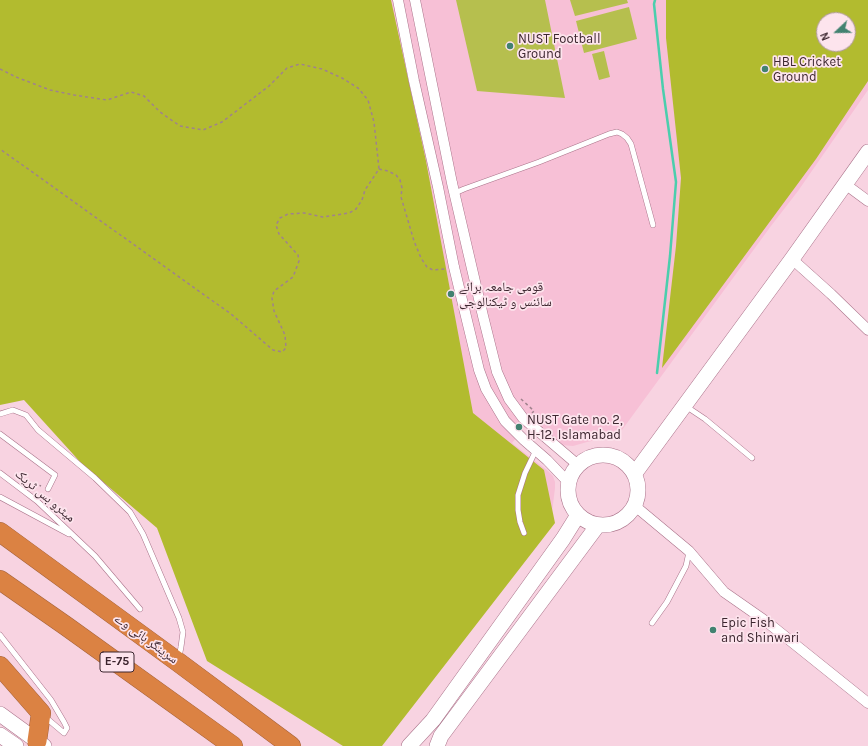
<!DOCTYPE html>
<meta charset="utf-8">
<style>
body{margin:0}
#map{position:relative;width:868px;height:746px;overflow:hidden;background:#f8d3e1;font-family:Karla,sans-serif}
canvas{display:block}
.north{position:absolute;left:816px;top:12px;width:40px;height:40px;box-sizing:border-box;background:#fde4ed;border:1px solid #b098a1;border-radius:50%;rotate:248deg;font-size:11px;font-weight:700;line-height:16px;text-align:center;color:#3c262f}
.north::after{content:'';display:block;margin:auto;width:14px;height:18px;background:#428270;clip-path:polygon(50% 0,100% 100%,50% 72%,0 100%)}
</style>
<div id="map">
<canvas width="868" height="746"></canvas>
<div class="north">N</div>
</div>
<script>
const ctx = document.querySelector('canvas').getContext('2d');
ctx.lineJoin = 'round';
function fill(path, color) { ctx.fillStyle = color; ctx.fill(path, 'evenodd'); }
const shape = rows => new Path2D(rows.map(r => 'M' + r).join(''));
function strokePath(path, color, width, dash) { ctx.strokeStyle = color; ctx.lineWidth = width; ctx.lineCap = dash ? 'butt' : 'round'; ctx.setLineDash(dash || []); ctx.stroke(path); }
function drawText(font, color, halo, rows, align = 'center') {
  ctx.font = font + ' Karla,"Noto Naskh Arabic",sans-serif'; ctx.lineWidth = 3.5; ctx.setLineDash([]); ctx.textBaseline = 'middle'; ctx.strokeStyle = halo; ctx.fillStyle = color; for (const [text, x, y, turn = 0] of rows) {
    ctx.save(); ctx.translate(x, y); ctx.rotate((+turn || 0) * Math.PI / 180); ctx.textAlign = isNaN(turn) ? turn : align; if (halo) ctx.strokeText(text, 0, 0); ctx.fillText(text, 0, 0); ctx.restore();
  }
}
fill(shape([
 [0,0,868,0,868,90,798,191,771,226,622,430,601,439,587,442,573,446,561,445,531,420,512,443,548,471,553,476,555,482,555,488,552,512],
 [824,20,848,20,848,44,824,44]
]), '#f7c0d6');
fill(shape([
 [456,0,545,0,565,98,477,91],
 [570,0,627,0,628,3,575,16],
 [629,7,637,39,584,53,576,21],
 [604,51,610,77,599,80,592,54]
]), '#b6bf4e');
fill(shape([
 [0,0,391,0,426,161,473,413,544,470,555,523,382,746,343,746,207,661,157,528,82,464,24,400,0,405],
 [666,0,868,0,868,81,816,159,662,368,676,246,681,178,666,38],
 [824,20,848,20,848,44,824,44]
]), '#b2bb2f');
strokePath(shape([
 [655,0,654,4,663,89,676,182,670,256,657,373]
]), '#4bcead', 2.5);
const lane = shape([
 [455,193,464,189,539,162,609,134,617,132,622,134,627,138,631,144,653,225],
 [687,407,705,419,752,458],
 [0,414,13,410,26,415,38,430,95,478,130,512,143,534,179,618,183,632,181,647,179,657],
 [0,434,55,475,48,489],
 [0,473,37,501,95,556,140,609],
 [0,497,69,534],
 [524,533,520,522,518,510,518,495,525,473,536,450],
 [652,623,667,602,686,566,689,552],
 [0,635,51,700,64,722,67,728,64,733,44,716]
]);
const street = shape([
 [398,0,414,81,438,187,454,267,479,370,486,389,505,421,524,440,547,460,569,483],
 [415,0,452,183,483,316,497,372,509,399,523,418,578,465],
 [845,184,868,201],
 [792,259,831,294,868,330],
 [635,506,689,551,724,592,767,622,868,703]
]);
const secondary = shape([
 '568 490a35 35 0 1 1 70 0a35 35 0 1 1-70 0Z',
 [635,473,792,259,868,152],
 [0,714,44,746],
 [0,735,16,746],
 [409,746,433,720,563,539,578,515],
 [437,746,441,736,598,525]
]);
const highway = shape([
 [0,532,178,662,291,746],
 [0,580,66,626,233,746],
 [0,666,41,713,37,741]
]);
strokePath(lane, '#aa738a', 6);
strokePath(street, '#aa738a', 11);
strokePath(secondary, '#aa738a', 16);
strokePath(highway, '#a3623c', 20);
strokePath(shape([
 [0,69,16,77,50,90,74,95,107,100,131,92,144,96,160,112,180,126,203,130,222,122,269,86,287,68,300,64,322,69,342,78,358,88,368,100,374,122,379,169,365,190,362,200,356,209,349,213,323,217,304,213,288,214,280,218,276,225,279,234,298,255,299,261,293,277,274,291,272,298,274,311,285,335,286,348,282,352,273,350,231,314,0,149],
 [379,169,388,171,396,175,400,180,402,188,401,197,414,241,421,258,427,267,433,270,445,269],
 [521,399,534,411,532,413],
 [34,483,41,486]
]), '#a0828d', 1.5, [3, 3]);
strokePath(lane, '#fff', 5);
strokePath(street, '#fff', 10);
strokePath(secondary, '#fff', 15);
strokePath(highway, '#db8243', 19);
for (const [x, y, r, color] of [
 [510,46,4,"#428270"],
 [765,69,4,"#428270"],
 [451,294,4,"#428270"],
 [519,427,4,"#428270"],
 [713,630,4,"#428270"]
]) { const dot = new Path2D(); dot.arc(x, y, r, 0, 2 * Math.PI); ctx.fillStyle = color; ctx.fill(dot); strokePath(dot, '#fde4ed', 1.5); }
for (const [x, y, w] of [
 [117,662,34]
]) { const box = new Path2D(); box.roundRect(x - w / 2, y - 10, w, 20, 3); ctx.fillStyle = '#fde4ed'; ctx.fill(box); strokePath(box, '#3c262f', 1); }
drawText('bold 12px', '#3c262f', null, [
 ["E-75",117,662]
]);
drawText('13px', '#3c262f', '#fde4ed', [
 ["NUST Football",518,39],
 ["Ground",518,54],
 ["HBL Cricket",773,62],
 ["Ground",773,77],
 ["قومی جامعہ برائے",459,287],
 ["سائنس و ٹیکنالوجی",459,302],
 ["NUST Gate no. 2,",527,420],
 ["H-12, Islamabad",527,435],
 ["Epic Fish",721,623],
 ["and Shinwari",721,638]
], 'left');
drawText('13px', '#3c262f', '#fde4ed', [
 ["میٹرو بس ٹریک",45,496,40],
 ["سرینگر ہائی وے",146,639,36]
]);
</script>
